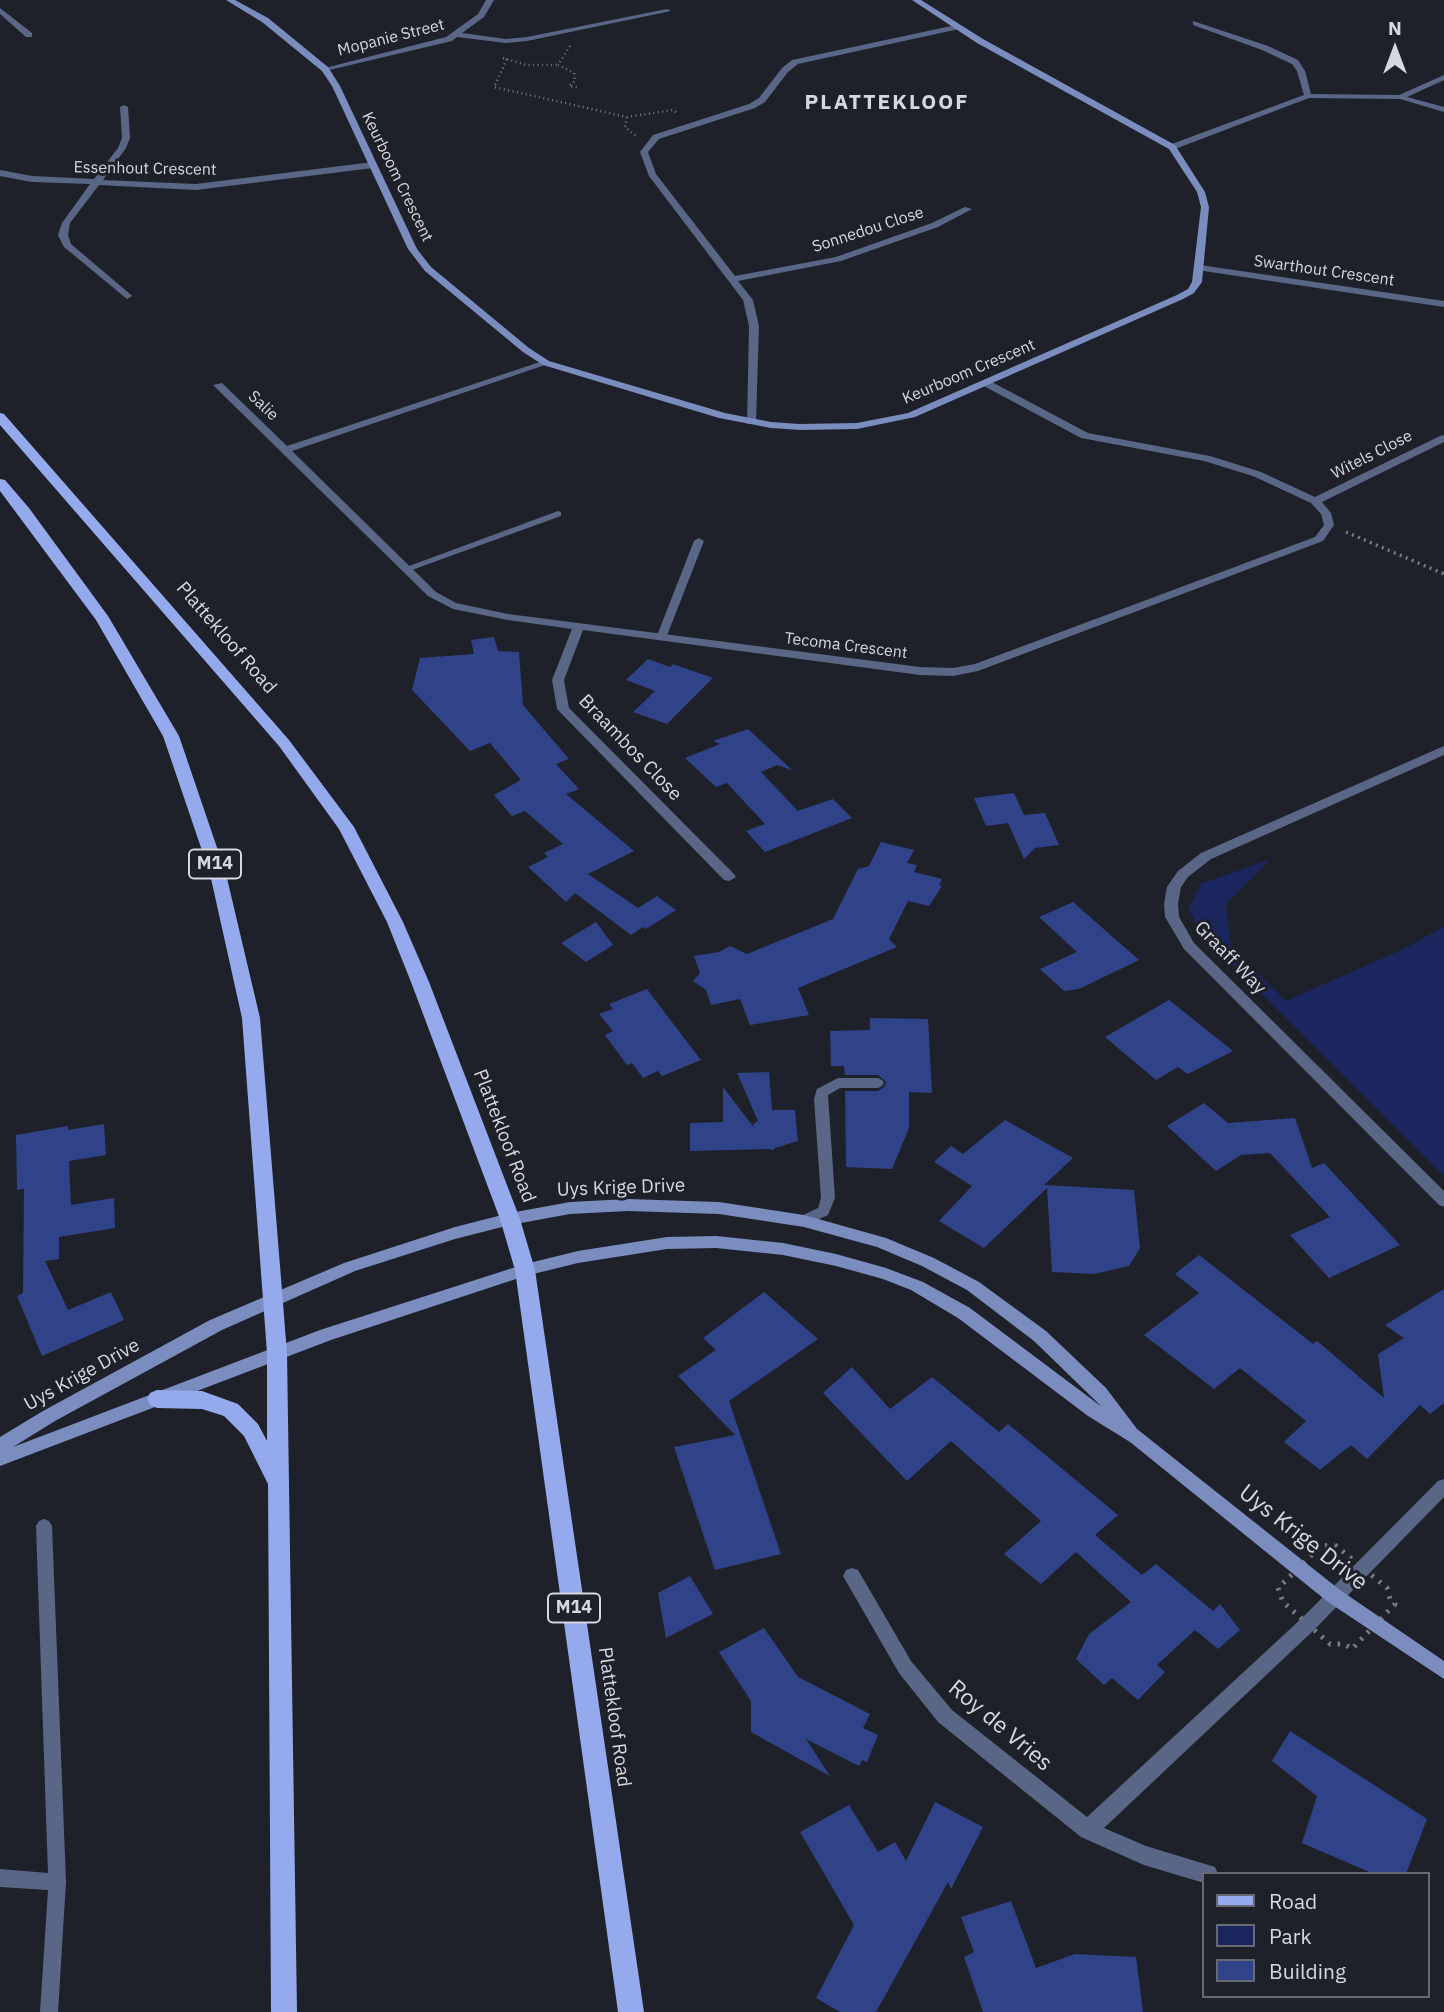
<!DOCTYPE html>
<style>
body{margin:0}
#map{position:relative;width:1444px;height:2012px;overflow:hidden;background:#1e2129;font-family:"IBM Plex Sans",sans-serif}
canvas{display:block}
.legend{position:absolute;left:1202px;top:1872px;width:228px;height:126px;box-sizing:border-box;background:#1e2129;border:2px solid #686a71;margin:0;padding:9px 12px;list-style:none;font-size:21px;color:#d6d8de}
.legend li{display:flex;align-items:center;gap:14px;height:35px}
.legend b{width:35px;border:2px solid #686a71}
.north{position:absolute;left:1360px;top:14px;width:70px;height:70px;-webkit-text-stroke:5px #1e2129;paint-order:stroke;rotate:0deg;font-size:19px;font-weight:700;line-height:28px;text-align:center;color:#d6d8de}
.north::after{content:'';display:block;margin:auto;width:24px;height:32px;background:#d6d8de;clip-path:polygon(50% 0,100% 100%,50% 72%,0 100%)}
</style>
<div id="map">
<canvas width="1444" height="2012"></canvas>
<ul class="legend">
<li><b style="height:9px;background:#94aaec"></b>Road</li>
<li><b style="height:19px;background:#1a265d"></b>Park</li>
<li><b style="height:19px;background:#314388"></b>Building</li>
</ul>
<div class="north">N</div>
</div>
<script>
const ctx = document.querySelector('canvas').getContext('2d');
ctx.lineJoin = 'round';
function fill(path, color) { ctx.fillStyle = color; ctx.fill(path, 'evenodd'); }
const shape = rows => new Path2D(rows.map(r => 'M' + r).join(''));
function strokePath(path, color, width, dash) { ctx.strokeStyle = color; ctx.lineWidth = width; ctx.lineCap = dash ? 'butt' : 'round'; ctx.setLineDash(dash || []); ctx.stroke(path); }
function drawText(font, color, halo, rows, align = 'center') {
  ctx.font = font + ' "IBM Plex Sans",sans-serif'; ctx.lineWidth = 6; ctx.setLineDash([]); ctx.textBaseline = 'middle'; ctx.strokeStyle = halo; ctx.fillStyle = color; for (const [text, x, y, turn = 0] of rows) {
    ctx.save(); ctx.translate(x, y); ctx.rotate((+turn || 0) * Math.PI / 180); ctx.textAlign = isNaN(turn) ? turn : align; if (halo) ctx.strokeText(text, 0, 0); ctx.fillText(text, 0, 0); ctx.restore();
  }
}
fill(shape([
 [1271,859,1226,904,1231,947,1286,1001,1401,950,1444,927,1444,1176,1199,931,1189,909,1200,884]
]), '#1a265d');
fill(shape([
 [494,637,498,651,519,652,523,705,569,759,556,764,579,789,566,794,634,851,588,874,638,908,657,896,676,910,646,929,643,927,631,935,575,893,566,902,528,867,548,857,544,853,563,844,525,811,512,816,494,795,521,780,490,743,470,751,412,690,420,658,474,654,471,640],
 [648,659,670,667,673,664,713,678,667,724,633,712,655,691,626,680],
 [748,729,792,770,777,765,761,772,798,811,833,799,852,818,765,852,746,831,765,824,727,783,716,787,685,758,720,744,713,741],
 [1014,793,1024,815,1045,813,1059,845,1035,848,1024,859,1008,823,986,826,974,798],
 [881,842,914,850,907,863,917,865,914,872,942,879,939,885,942,886,929,906,908,901,889,939,897,947,798,988,809,1015,750,1025,740,999,711,1005,706,990,693,981,700,973,694,956,719,952,730,946,747,954,833,919,858,869,869,866],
 [1073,902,1139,960,1079,989,1064,991,1040,969,1077,952,1039,917],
 [596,922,613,945,586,962,561,943],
 [647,989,665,1013,701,1060,662,1076,658,1071,643,1078,632,1063,627,1065,605,1035,613,1031,599,1014,613,1009,609,1004],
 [1169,1000,1233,1051,1188,1074,1178,1067,1156,1080,1105,1037],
 [870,1018,928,1019,932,1093,909,1092,909,1128,892,1169,846,1167,845,1091,878,1091,884,1087,886,1082,878,1075,845,1075,844,1066,831,1066,830,1031,870,1030],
 [769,1072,772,1110,795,1110,798,1141,775,1148,772,1151,771,1149,690,1151,690,1123,723,1122,723,1087,755,1129,753,1124,758,1121,737,1073],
 [1204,1103,1228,1123,1295,1118,1312,1168,1324,1163,1400,1245,1329,1278,1290,1235,1330,1217,1270,1153,1241,1155,1216,1171,1167,1126],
 [1005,1120,1073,1158,1044,1185,1134,1190,1140,1248,1129,1266,1094,1274,1052,1272,1047,1188,984,1248,939,1221,972,1186,934,1162,951,1146,963,1154],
 [104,1124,106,1155,69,1161,71,1205,114,1198,115,1228,59,1237,59,1259,45,1261,68,1310,111,1292,124,1320,42,1356,17,1296,23,1293,24,1189,17,1190,16,1135,68,1126,68,1130],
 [1199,1255,1313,1344,1317,1341,1384,1398,1378,1354,1404,1338,1385,1325,1444,1289,1444,1403,1430,1414,1420,1405,1367,1459,1351,1445,1320,1470,1284,1442,1306,1421,1240,1368,1214,1389,1144,1335,1199,1293,1175,1274],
 [764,1292,818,1339,729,1401,781,1554,715,1570,674,1447,735,1435,678,1376,716,1350,703,1338],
 [852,1367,890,1409,932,1377,999,1432,1008,1424,1118,1515,1095,1535,1142,1575,1156,1564,1213,1611,1220,1604,1240,1630,1218,1649,1195,1630,1157,1665,1165,1672,1138,1700,1112,1678,1104,1685,1076,1659,1089,1634,1131,1602,1076,1552,1041,1584,1004,1554,1041,1521,951,1441,907,1481,823,1393],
 [690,1576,713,1614,666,1638,658,1593],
 [764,1628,798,1677,870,1714,863,1728,878,1735,867,1762,862,1760,859,1766,806,1739,830,1776,751,1732,751,1701,719,1652],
 [1290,1731,1427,1819,1406,1874,1374,1874,1302,1843,1317,1796,1272,1761],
 [935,1802,983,1827,951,1889,948,1882,876,2012,840,2012,816,1998,854,1925,800,1832,849,1805,878,1852,895,1842,906,1861],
 [1011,1901,1036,1968,1075,1954,1136,1957,1143,2012,983,2012,964,1957,974,1952,961,1917]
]), '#314388');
strokePath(shape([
 [570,46,558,65,574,73,575,81,569,86,580,88],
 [503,58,507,59,494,87,627,117,673,110,677,113],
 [507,59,526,65,558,65],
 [627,117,625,127,636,136]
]), '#797c83', 2.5, [1, 3.5]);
strokePath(shape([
 [1346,532,1444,574]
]), '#797c83', 3.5, [2, 4.5]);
strokePath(shape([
 [1335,1545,1387,1588,1390,1599,1395,1604,1352,1649,1344,1644,1330,1644,1283,1602,1278,1588,1321,1546,1335,1545]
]), '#797c83', 5, [2.5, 7]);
fill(shape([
 [558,511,561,512,561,516,409,571,406,572,401,569,558,511],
 [699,538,704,541,666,638,665,640,657,640,656,638,694,541,699,538],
 [838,1078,878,1078,882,1080,884,1083,882,1086,878,1088,840,1088,828,1095,835,1198,828,1215,804,1226,799,1225,797,1221,799,1217,818,1208,821,1198,814,1099,817,1089,838,1078],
 [44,1519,49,1521,52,1526,66,1882,58,2012,40,2012,48,1890,0,1887,0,1869,48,1873,36,1526,39,1521,44,1519]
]), '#5a6685');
fill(shape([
 [486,0,494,0,484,17,462,33,506,39,527,37,667,9,671,11,527,41,506,43,457,37,452,41,325,71,321,69,446,37,478,14,486,0],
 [0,8,32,33,32,37,26,37,0,14,0,8],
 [1193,21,1268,46,1298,60,1305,71,1311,94,1399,95,1444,75,1444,80,1407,97,1444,107,1444,112,1400,99,1309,98,1175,149,1169,149,1169,145,1304,95,1297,71,1292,64,1262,50,1193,25,1193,21],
 [956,25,959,25,959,29,798,64,788,72,765,102,755,108,659,139,648,152,656,174,735,276,836,257,932,223,965,207,972,209,938,227,841,261,738,281,753,300,759,326,756,422,747,424,749,326,743,300,649,176,640,152,653,135,749,104,759,98,782,68,792,60,956,25],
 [124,105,128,107,130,138,126,148,103,180,196,184,373,162,377,165,373,168,196,190,99,185,70,223,68,235,71,244,130,294,132,296,127,299,64,247,58,235,62,223,90,184,32,182,0,176,0,170,32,176,94,179,118,148,122,138,120,107,124,105],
 [1200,265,1444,301,1444,307,1197,270,1197,266,1200,265],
 [543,361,551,363,292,451,436,592,456,603,508,614,920,667,953,668,975,664,1315,537,1324,525,1321,514,1311,503,1253,476,1204,461,1081,438,982,385,982,381,990,381,1088,433,1210,456,1261,472,1315,497,1440,436,1444,435,1444,442,1322,502,1331,513,1334,525,1323,541,978,671,953,676,920,675,583,630,564,680,569,708,734,874,736,877,729,881,724,880,557,709,552,680,572,629,508,620,453,609,428,596,213,385,222,383,287,446,543,361],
 [1444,746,1444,755,1211,859,1188,877,1181,887,1178,904,1179,917,1194,943,1444,1191,1444,1207,1439,1205,1184,949,1165,917,1164,904,1167,887,1178,871,1201,853,1444,746],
 [1444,1479,1444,1497,1314,1630,1104,1828,1146,1846,1215,1867,1218,1874,1204,1874,1204,1883,1144,1865,1081,1837,938,1722,899,1673,843,1576,846,1570,852,1568,858,1570,911,1661,952,1710,1087,1817,1302,1618,1438,1481,1444,1479]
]), '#5a6685');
fill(shape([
 [226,0,235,0,268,18,328,67,340,86,417,249,431,267,529,348,549,361,725,413,771,422,800,424,857,423,908,413,1177,295,1188,289,1192,282,1201,207,1197,192,1169,149,977,43,912,0,921,0,983,39,1175,145,1205,192,1209,207,1202,282,1194,293,1183,299,915,417,857,429,800,430,771,428,719,418,543,365,523,352,425,271,408,249,332,86,322,71,262,22,226,0],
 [628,1199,719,1202,804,1215,886,1238,934,1258,979,1282,1046,1331,1106,1388,1137,1429,1340,1590,1444,1661,1444,1679,1328,1602,1130,1442,1088,1416,958,1318,911,1290,883,1279,836,1266,783,1255,716,1248,667,1249,578,1263,525,1276,331,1340,0,1466,0,1437,43,1411,210,1320,344,1263,455,1227,510,1213,570,1202,628,1199],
 [628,1211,719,1214,804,1227,877,1247,922,1266,967,1290,1034,1341,1102,1407,970,1308,923,1282,886,1268,836,1254,783,1243,716,1236,667,1237,578,1251,525,1264,320,1330,13,1447,55,1421,222,1330,355,1271,455,1239,510,1225,570,1214,628,1211]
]), '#7b8cbf');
fill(shape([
 [0,413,4,414,289,740,354,827,403,922,429,982,520,1219,535,1270,644,2012,618,2012,515,1270,500,1219,411,982,387,922,339,829,279,746,0,425,0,413],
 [0,479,5,480,29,508,108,616,179,736,226,874,260,1018,287,1353,297,2012,271,2012,268,1484,244,1436,224,1416,202,1409,157,1408,150,1405,147,1399,150,1393,157,1390,202,1391,238,1404,258,1424,267,1441,267,1353,242,1018,210,874,163,736,96,620,0,491,0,479]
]), '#94aaec');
drawText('16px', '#d6d8de', '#1e2129', [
 ["Mopanie Street",391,38,-14],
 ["Essenhout Crescent",145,169,1],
 ["Keurboom Crescent",397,177,64],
 ["Sonnedou Close",868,230,-18],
 ["Swarthout Crescent",1324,271,8],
 ["Keurboom Crescent",969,372,-23],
 ["Salie",263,406,44],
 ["Witels Close",1372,455,-27],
 ["Tecoma Crescent",846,646,7]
]);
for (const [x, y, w] of [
 [215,864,52],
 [574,1608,52]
]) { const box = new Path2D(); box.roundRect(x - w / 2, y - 14.5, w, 29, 5); ctx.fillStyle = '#1e2129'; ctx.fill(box); strokePath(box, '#d6d8de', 2); }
drawText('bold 18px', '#d6d8de', null, [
 ["M14",215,864],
 ["M14",574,1608]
]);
drawText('19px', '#d6d8de', '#1e2129', [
 ["Plattekloof Road",226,638,49],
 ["Braambos Close",630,748,46],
 ["Graaff Way",1230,958,46],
 ["Plattekloof Road",504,1136,69],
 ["Uys Krige Drive",621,1188,-2],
 ["Uys Krige Drive",82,1375,-29],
 ["Plattekloof Road",614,1717,82]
]);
ctx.letterSpacing = '2px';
drawText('bold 21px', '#d6d8de', '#1e2129', [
 ["PLATTEKLOOF",887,103]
]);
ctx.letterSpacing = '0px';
drawText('23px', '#d6d8de', '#1e2129', [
 ["Uys Krige Drive",1303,1538,38],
 ["Roy de Vries",1000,1726,40]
]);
</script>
